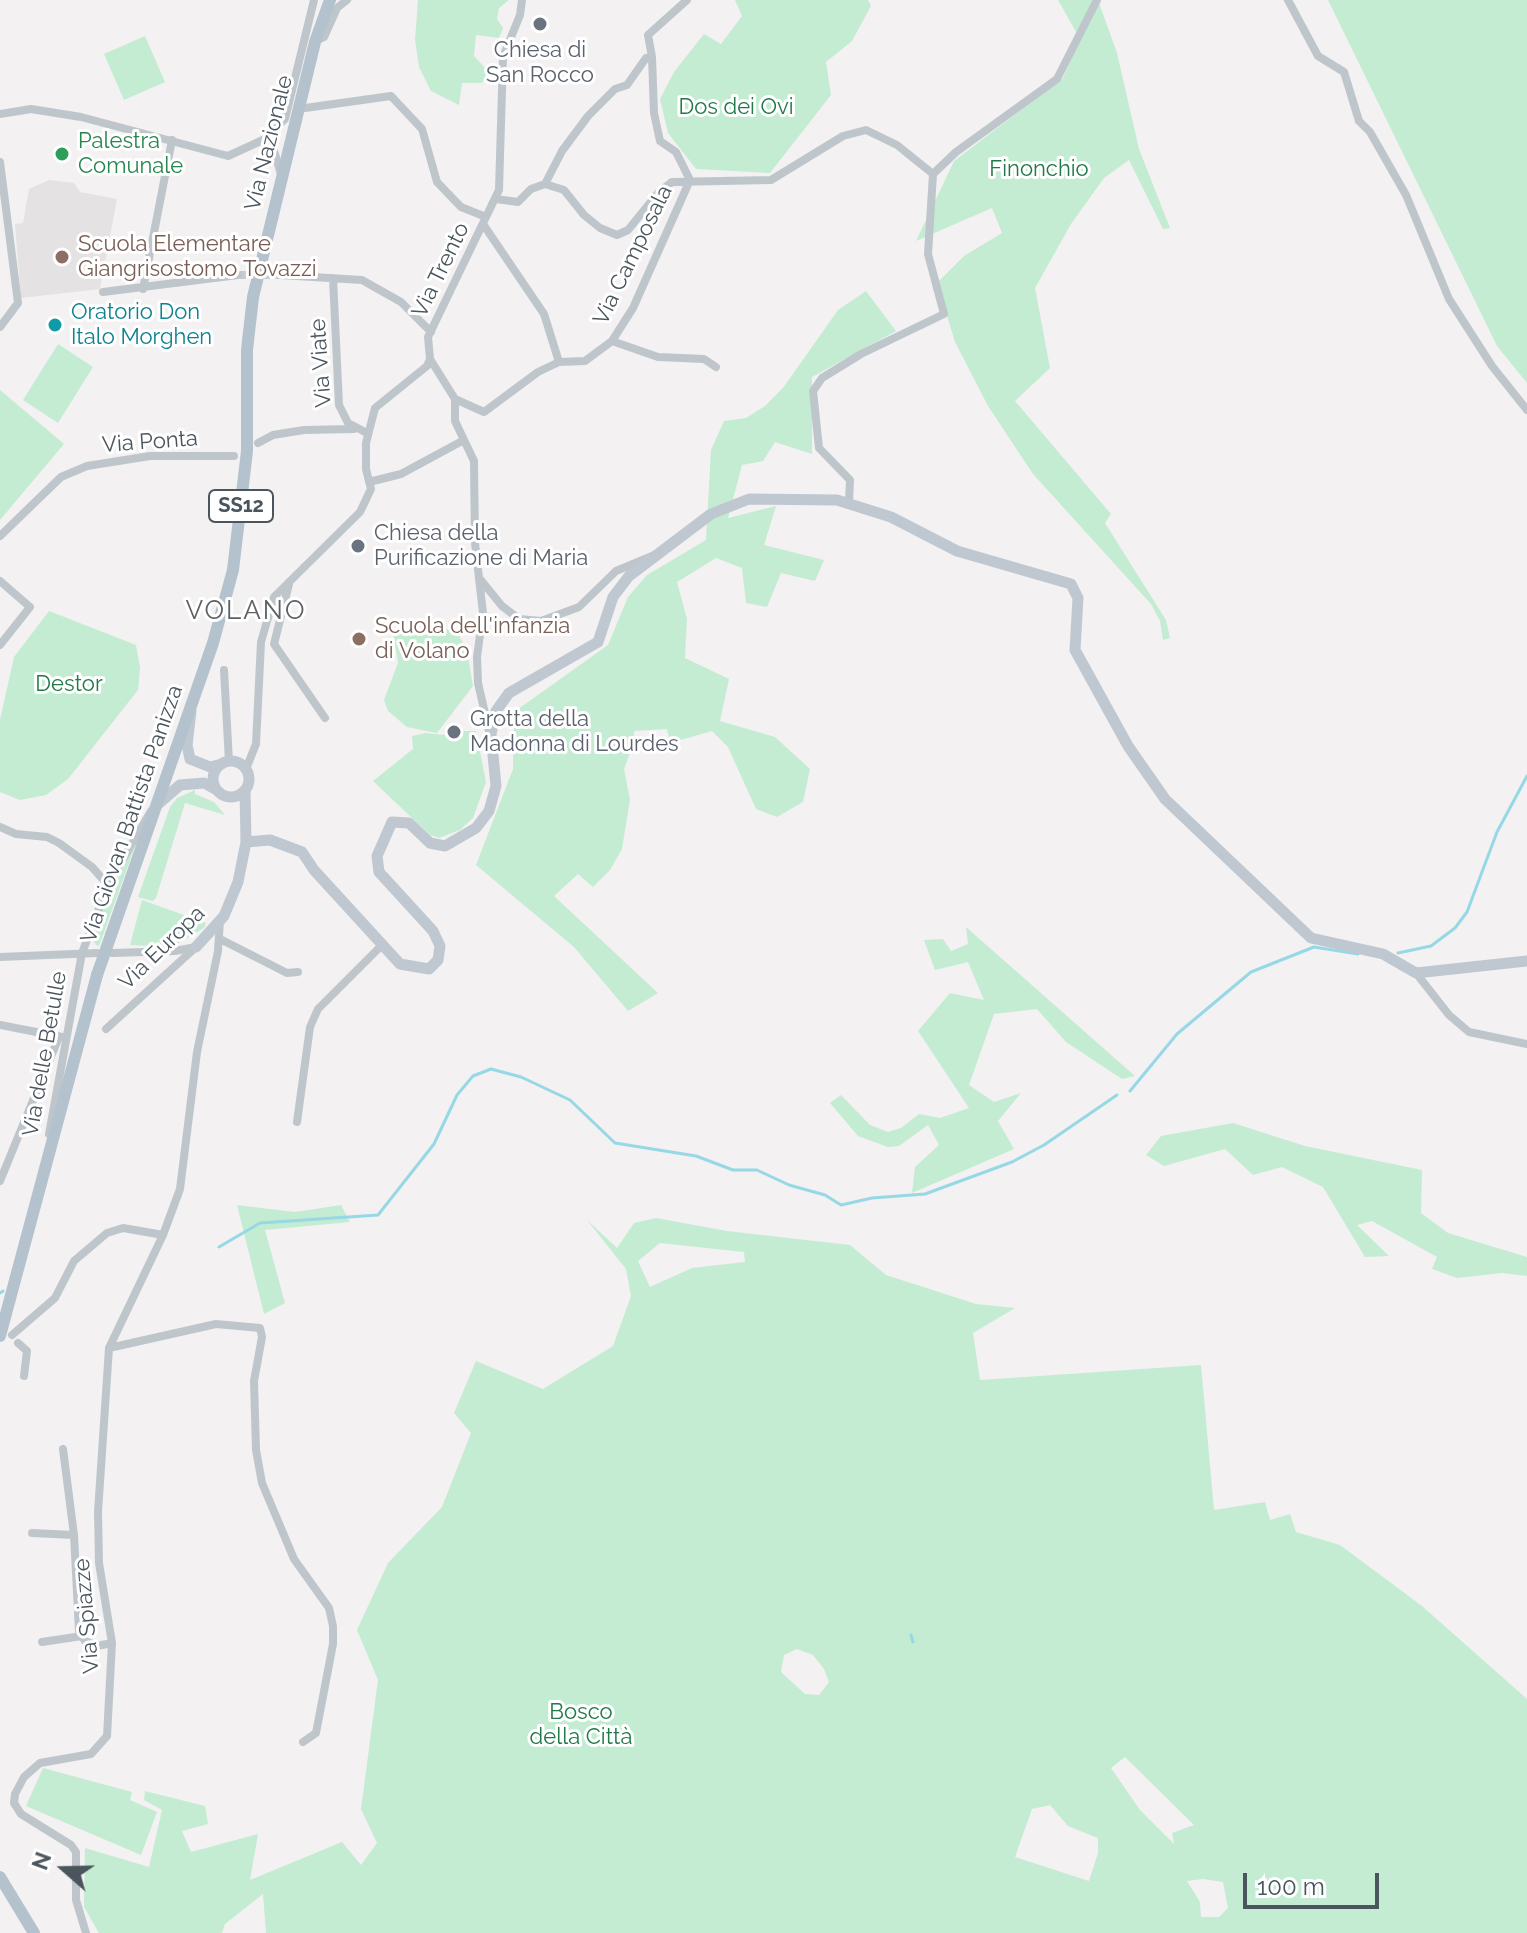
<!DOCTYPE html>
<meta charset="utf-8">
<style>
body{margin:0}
#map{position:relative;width:1527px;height:1933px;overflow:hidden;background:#f3f1f1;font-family:Raleway,sans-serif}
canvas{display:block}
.north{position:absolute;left:24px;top:1829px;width:80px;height:80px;-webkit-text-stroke:6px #fff;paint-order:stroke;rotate:290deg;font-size:22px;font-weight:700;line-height:32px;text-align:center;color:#4a555d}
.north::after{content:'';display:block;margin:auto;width:28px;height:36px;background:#4a555d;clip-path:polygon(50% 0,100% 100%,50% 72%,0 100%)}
.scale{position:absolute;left:1243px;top:1873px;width:136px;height:36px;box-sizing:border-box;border:4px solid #4a555d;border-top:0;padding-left:10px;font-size:24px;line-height:28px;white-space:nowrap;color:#4a555d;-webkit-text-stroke:6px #fff;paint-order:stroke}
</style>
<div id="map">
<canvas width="1527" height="1933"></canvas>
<div class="north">N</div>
<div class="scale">100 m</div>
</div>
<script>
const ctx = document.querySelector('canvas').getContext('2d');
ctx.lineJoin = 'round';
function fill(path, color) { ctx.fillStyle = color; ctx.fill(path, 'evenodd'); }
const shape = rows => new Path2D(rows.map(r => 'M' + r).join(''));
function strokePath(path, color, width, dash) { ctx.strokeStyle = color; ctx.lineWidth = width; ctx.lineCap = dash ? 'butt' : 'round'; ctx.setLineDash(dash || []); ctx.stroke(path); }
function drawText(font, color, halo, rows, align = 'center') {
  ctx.font = font + ' Raleway,sans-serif'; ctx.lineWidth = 6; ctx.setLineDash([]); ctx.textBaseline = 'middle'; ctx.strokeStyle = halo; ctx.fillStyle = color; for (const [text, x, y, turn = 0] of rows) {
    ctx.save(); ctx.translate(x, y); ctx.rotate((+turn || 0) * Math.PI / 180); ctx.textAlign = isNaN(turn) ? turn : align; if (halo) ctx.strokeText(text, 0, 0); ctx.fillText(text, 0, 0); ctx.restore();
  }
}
fill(shape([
 [49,180,74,183,80,192,117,199,100,289,21,298,15,224,23,223,29,189]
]), '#e4e2e2');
fill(shape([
 [418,0,509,0,499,8,497,19,503,28,499,38,476,35,474,56,488,71,482,83,462,83,459,105,431,91,419,67,415,40],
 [735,0,868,0,871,6,852,41,826,62,831,95,770,173,696,169,668,133,660,99,674,72,704,34,721,44,742,16],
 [1058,0,1098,0,1117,53,1139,149,1170,228,1163,229,1129,160,1104,178,1071,224,1035,288,1050,368,1015,401,1111,514,1105,523,1166,620,1170,638,1163,640,1160,621,1151,604,1033,474,988,406,955,342,937,283,964,256,1002,233,992,208,916,241,954,161,1063,78,1080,39],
 [1328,0,1527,0,1527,383,1497,346],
 [145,36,165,82,124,100,104,54],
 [866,291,896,331,812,377,812,454,775,442,763,461,742,465,728,518,776,506,764,545,824,560,815,581,781,573,767,607,746,603,742,568,716,558,677,582,687,619,685,658,729,679,720,721,775,737,810,769,803,802,777,817,756,809,728,747,712,731,670,743,667,729,634,731,634,742,624,769,630,800,622,849,610,870,593,887,578,874,554,896,658,993,628,1011,574,947,476,865,513,769,514,712,608,645,628,597,647,575,706,540,711,450,724,421,746,418,765,406,783,388,838,310],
 [58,344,93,367,58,423,23,400],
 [0,390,64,444,0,520],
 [49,611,136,645,140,668,138,690,68,779,46,795,20,800,0,792,0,720,14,657],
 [405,627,431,632,455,628,467,651,473,686,437,733,407,727,388,711,384,700,398,663,393,631],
 [448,731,476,731,486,782,473,818,460,830,439,838,430,835,373,781,413,749,412,736,426,733,444,735],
 [195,790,195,794,214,802,225,815,185,803,156,898,153,901,138,897,170,807,177,798],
 [141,830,99,946,96,945,92,938,98,920],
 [142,900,206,923,204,928,172,947,130,945],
 [966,927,1135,1076,1122,1079,1066,1042,1037,1009,994,1014,969,1085,994,1102,1021,1093,998,1121,1014,1149,912,1193,915,1167,939,1145,928,1125,899,1146,888,1147,858,1136,830,1103,841,1095,870,1125,888,1132,901,1128,919,1114,940,1118,969,1108,918,1031,950,993,984,1000,968,962,935,970,924,940,943,939,951,951,968,944],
 [1233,1123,1305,1146,1422,1170,1421,1213,1448,1233,1527,1257,1527,1276,1502,1273,1457,1278,1432,1269,1437,1257,1372,1221,1357,1225,1389,1256,1365,1257,1323,1187,1282,1167,1253,1175,1225,1149,1164,1166,1146,1155,1161,1136],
 [237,1205,295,1212,341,1205,350,1222,265,1230,285,1303,264,1314],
 [656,1218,727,1231,850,1245,886,1275,976,1304,1015,1308,973,1333,980,1380,1201,1365,1214,1510,1265,1502,1270,1520,1290,1514,1296,1532,1340,1545,1422,1606,1527,1699,1527,1933,266,1933,263,1894,225,1924,222,1933,99,1933,84,1907,85,1848,149,1867,162,1810,144,1800,145,1791,205,1806,208,1824,182,1831,191,1852,258,1834,250,1880,342,1842,361,1865,377,1843,361,1809,378,1680,357,1630,388,1563,442,1507,471,1433,454,1413,476,1361,543,1389,613,1346,631,1296,626,1269,587,1220,617,1248,634,1223],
 [660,1243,744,1252,745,1262,692,1268,650,1287,638,1261],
 [797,1649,813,1655,824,1669,829,1682,819,1695,805,1694,781,1672,784,1655],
 [1125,1757,1194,1825,1172,1833,1174,1844,1140,1810,1111,1768],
 [1050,1805,1068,1826,1098,1838,1098,1853,1089,1881,1015,1857,1032,1809],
 [1203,1879,1223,1882,1228,1908,1219,1917,1201,1917,1200,1902,1187,1881],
 [43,1768,132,1792,130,1800,157,1812,141,1855,26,1806]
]), '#c4ecd2');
strokePath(shape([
 [1398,953,1431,946,1455,928,1467,912,1497,832,1527,776],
 [1130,1091,1177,1034,1251,972,1314,947,1358,954],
 [219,1247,260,1223,378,1215,434,1144,457,1095,473,1076,491,1069,521,1077,570,1100,615,1143,696,1156,733,1170,757,1170,789,1185,825,1195,841,1205,872,1198,925,1194,1012,1162,1044,1145,1117,1095],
 [0,1293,3,1291],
 [911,1635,913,1642]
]), '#96d8e5', 3);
strokePath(shape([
 [238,275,280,275]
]), '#c9cacc', 8, [8, 4]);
strokePath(shape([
 [1288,0,1318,56,1344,72,1359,121,1370,132,1406,195,1449,299,1492,366,1527,410],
 [316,41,324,37,337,8,347,0],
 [652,57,648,35,687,0],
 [298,109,391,96,422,129,437,182,461,207,486,217],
 [0,114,31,109,81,117,228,156,265,139,285,119,314,0],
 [265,139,274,151,281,174],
 [0,162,18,303,0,327],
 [496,199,518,202,531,189,545,184,564,190,584,215,600,228,617,235,628,230,658,193,672,182,771,180,843,136,866,130,897,145,933,174,956,152,1057,79,1097,0],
 [483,224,544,314,559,362],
 [280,275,362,280,401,302,431,332],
 [333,278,339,405,348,423,367,433],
 [143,289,172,140],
 [103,292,238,275],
 [612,341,658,357,704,359,716,367],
 [455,399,484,412,538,372,559,362,585,361,612,341,633,308,690,180,676,152,660,141,654,113,652,57,646,58,627,85,615,89,588,116,562,151,545,184],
 [258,443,273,435,304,430,354,429],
 [369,482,401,474,464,440],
 [849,502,850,480,819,448,813,391,822,378,861,354,944,314,928,254,933,174],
 [0,536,61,477,87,466,150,456,234,456],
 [480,579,502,606,519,619,541,621,579,607,616,571,652,556],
 [0,581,30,607,0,645],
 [289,584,274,644,325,718],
 [224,670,229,762],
 [490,735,478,683,477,657,483,613,475,543,474,461,455,421,455,399,430,359,428,337,499,190,503,57,520,15,522,0],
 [246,769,256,744,261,642,274,597,360,512,371,489,366,469,366,443,375,408,427,366,430,359],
 [0,827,16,834,47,837,59,843,92,867,108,885],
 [220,939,287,973,298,972],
 [113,953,175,951,196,947],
 [0,957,97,953],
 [1416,973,1449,1015,1469,1032,1527,1044],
 [0,1025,62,1037],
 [106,1029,196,947],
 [297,1122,310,1027,318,1009,382,945],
 [49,1134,82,953,108,885,151,811],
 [0,1181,59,1037],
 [12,1335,55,1298,74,1261,107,1233,123,1228,163,1235],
 [18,1343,27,1351,24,1376],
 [109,1348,216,1324,260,1328,262,1337,254,1381,256,1450,262,1483,294,1559,329,1608,333,1626,333,1644,316,1733,303,1742],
 [63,1449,74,1535,79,1631,85,1641,97,1646,112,1643],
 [32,1533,74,1535],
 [42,1642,82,1636],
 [86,1933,76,1900,76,1852,71,1845,21,1814,14,1803,15,1794,24,1777,40,1763,91,1754,107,1736,112,1643,99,1563,98,1512,109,1348,163,1235,180,1189,197,1052,218,951,220,920]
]), '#bec6cc', 8);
strokePath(shape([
 [191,711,187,745,190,759,210,767,222,764],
 '213 779a18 18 0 1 1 36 0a18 18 0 1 1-36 0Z',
 [157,805,180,785,204,783,217,790],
 [246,842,270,840,302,852,314,870,400,964,429,969,438,960,440,946,433,931,379,872,377,856,392,822,409,823,430,843,445,846,476,828,489,811,496,786,491,734,496,711,509,693,598,642,613,597,629,576,711,514,749,499,837,500,891,517,957,551,1071,584,1078,598,1075,650,1128,746,1165,799,1311,938,1383,954,1416,973,1527,961],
 [196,947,224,916,238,882,246,842,245,790]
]), '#bfc8d1', 11);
strokePath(shape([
 [111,935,213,643,233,570,247,451,247,350,253,297,315,42,330,0],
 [0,1336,97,975],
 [0,1877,34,1933]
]), '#b4c2cd', 12);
strokePath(shape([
 [97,975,111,935]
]), '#b4c2cd', 12);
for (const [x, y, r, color] of [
 [540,24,8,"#6b7280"],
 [62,154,8,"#2e9e5b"],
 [62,257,8,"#8d6e63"],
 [55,325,8,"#0f9aa8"],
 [358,546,8,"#6b7280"],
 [359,639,8,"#8d6e63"],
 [454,732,8,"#6b7280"]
]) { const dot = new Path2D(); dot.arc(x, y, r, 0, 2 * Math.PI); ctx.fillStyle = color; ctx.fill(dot); strokePath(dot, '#fff', 3); }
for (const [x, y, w] of [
 [241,506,64]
]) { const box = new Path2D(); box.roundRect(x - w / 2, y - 16, w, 32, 6); ctx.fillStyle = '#fff'; ctx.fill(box); strokePath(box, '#4a555d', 2); }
drawText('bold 20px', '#4a555d', null, [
 ["SS12",241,506]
]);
drawText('22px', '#5b616d', '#fff', [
 ["Chiesa di",540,50,"center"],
 ["San Rocco",540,75,"center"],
 ["Chiesa della",374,533],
 ["Purificazione di Maria",374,558],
 ["Grotta della",470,719],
 ["Madonna di Lourdes",470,744]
], 'left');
drawText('22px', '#207948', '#fff', [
 ["Dos dei Ovi",736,107],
 ["Finonchio",1039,169],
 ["Destor",69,684],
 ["Bosco",581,1712],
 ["della Città",581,1737]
]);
drawText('22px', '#27864d', '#fff', [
 ["Palestra",78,141],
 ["Comunale",78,166]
], 'left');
drawText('22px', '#4a555d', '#fff', [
 ["Via Nazionale",269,143,-76],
 ["Via Camposala",633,255,-64],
 ["Via Trento",441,270,-64],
 ["Via Viate",321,363,-94],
 ["Via Ponta",150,442,-4],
 ["Via Giovan Battista Panizza",132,814,-71],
 ["Via Europa",162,948,-44],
 ["Via delle Betulle",45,1054,-80],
 ["Via Spiazze",87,1616,-95]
]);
drawText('22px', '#785e54', '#fff', [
 ["Scuola Elementare",78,244],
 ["Giangrisostomo Tovazzi",78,269],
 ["Scuola dell'infanzia",375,626],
 ["di Volano",375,651]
], 'left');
drawText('22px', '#0d838f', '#fff', [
 ["Oratorio Don",71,312],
 ["Italo Morghen",71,337]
], 'left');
ctx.letterSpacing = '2px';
drawText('26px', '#5e6265', '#fff', [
 ["VOLANO",246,611]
]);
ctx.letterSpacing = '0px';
</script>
